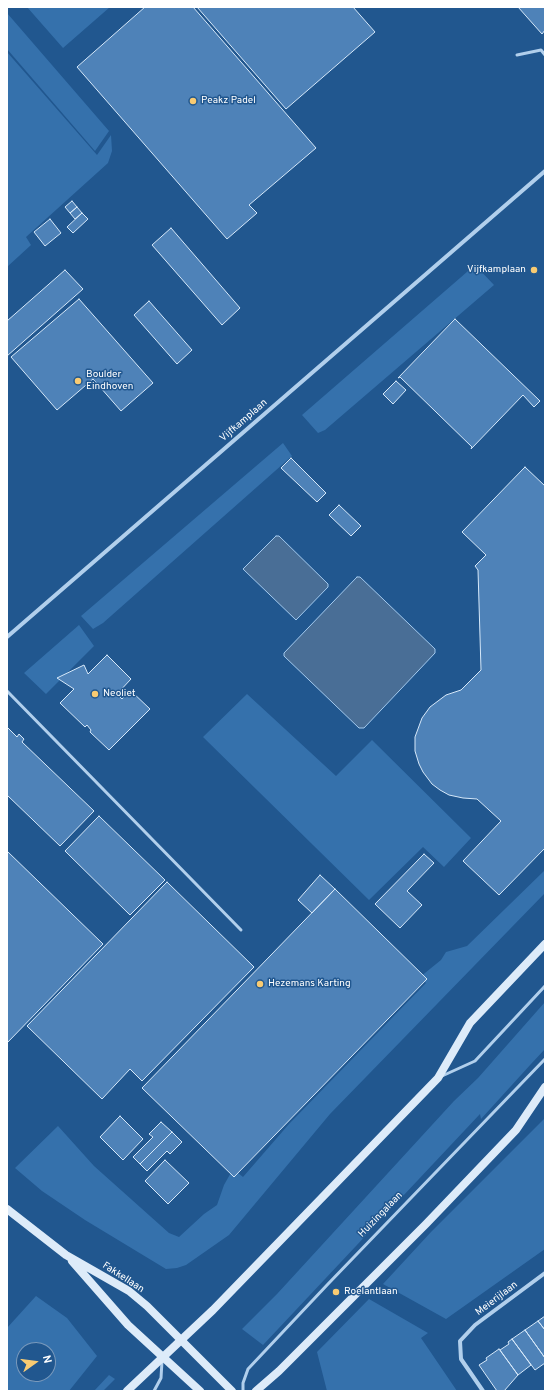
<!DOCTYPE html>
<style>
body{margin:0}
#map{position:relative;width:552px;height:1398px;overflow:hidden;background:#21578f;font-family:Overpass,sans-serif}
canvas{display:block}
.frame{position:absolute;inset:0;border:8px solid #fff;pointer-events:none}
.north{position:absolute;left:16px;top:1342px;width:40px;height:40px;box-sizing:border-box;background:#21578f;border:1px solid #7a9abc;border-radius:50%;rotate:76deg;font-size:11px;font-weight:700;line-height:16px;text-align:center;color:#fff}
.north::after{content:'';display:block;margin:auto;width:14px;height:18px;background:#f9cb72;clip-path:polygon(50% 0,100% 100%,50% 72%,0 100%)}
</style>
<div id="map">
<canvas width="552" height="1398"></canvas>
<div class="frame"></div>
<div class="north">N</div>
</div>
<script>
const ctx = document.querySelector('canvas').getContext('2d');
ctx.lineJoin = 'round';
function fill(path, color) { ctx.fillStyle = color; ctx.fill(path, 'evenodd'); }
const shape = rows => new Path2D(rows.map(r => 'M' + r).join(''));
function strokePath(path, color, width, dash) { ctx.strokeStyle = color; ctx.lineWidth = width; ctx.lineCap = dash ? 'butt' : 'round'; ctx.setLineDash(dash || []); ctx.stroke(path); }
function drawText(font, color, halo, rows, align = 'center') {
  ctx.font = font + ' Overpass,sans-serif'; ctx.lineWidth = 3; ctx.setLineDash([]); ctx.textBaseline = 'middle'; ctx.strokeStyle = halo; ctx.fillStyle = color; for (const [text, x, y, turn = 0] of rows) {
    ctx.save(); ctx.translate(x, y); ctx.rotate((+turn || 0) * Math.PI / 180); ctx.textAlign = isNaN(turn) ? turn : align; if (halo) ctx.strokeText(text, 0, 0); ctx.fillText(text, 0, 0); ctx.restore();
  }
}
fill(shape([
 [27,7,110,7,63,48],
 [7,13,109,131,95,151,7,49],
 [7,52,97,155,111,135,112,151,108,163,26,237,31,245,7,267,7,234,62,186,7,234],
 [475,265,494,285,325,430,318,433,302,415],
 [283,443,292,456,103,623,93,629,81,616],
 [79,625,94,646,46,694,24,673],
 [247,694,336,776,372,740,471,838,444,867,423,847,369,900,203,737],
 [545,870,545,893,330,1114,229,1235,186,1265,177,1268,166,1269,85,1220,42,1191,15,1168,58,1126,94,1166,169,1233,179,1237,204,1214,217,1205,224,1185,233,1169,243,1177,289,1124,426,983,420,977,441,960,446,952,467,946],
 [545,1002,545,1049,531,1064,481,1119,480,1114,263,1345,242,1329,277,1294,454,1101,478,1078],
 [545,1118,545,1249,446,1319,383,1284,431,1232],
 [36,1296,67,1318,97,1356,69,1391,7,1391,7,1328],
 [24,1350,48,1350,48,1374,24,1374],
 [369,1299,428,1333,421,1338,457,1391,327,1391,317,1352],
 [109,1375,115,1379,103,1391,94,1391]
]), '#3571ac');
const water = shape([
 [276,536,279,536,328,584,328,587,296,620,243,569,276,536],
 [357,577,360,577,435,649,435,653,364,728,359,728,284,656,284,653,357,577]
]);
fill(water, '#496e96');
strokePath(water, '#a4caee', 1);
const building = shape([
 [145,7,193,7,316,148,249,205,257,213,227,239,77,67,145,7],
 [197,7,353,7,375,32,286,109,197,7],
 [518,7,545,7,545,30,542,34,518,7],
 [72,201,77,207,70,213,65,207,72,201],
 [77,207,82,213,75,219,70,213,77,207],
 [82,213,88,219,73,233,67,227,82,213],
 [50,219,61,233,45,246,34,232,50,219],
 [171,228,240,308,222,325,152,245,171,228],
 [65,270,83,289,7,356,7,321,65,270],
 [79,299,153,383,121,411,93,379,57,410,11,357,79,299],
 [149,301,192,350,177,364,134,315,149,301],
 [455,319,540,401,534,407,523,395,471,449,472,447,400,377,398,378,455,319],
 [396,381,406,390,393,404,383,394,396,381],
 [291,458,326,493,317,502,281,468,291,458],
 [525,467,545,486,545,848,499,895,463,861,501,821,477,799,463,798,449,795,440,790,432,784,423,772,419,764,415,751,415,737,422,718,430,707,446,695,461,690,481,670,478,570,475,566,486,555,462,532,525,467],
 [339,505,361,526,351,536,329,515,339,505],
 [107,655,131,679,117,694,122,699,130,690,150,709,109,750,90,732,91,730,87,725,85,727,60,703,74,689,57,678,84,665,88,674,107,655],
 [7,727,17,737,19,734,24,739,22,742,94,811,60,846,7,795,7,727],
 [99,816,165,880,130,915,65,851,99,816],
 [7,851,103,944,7,1043,7,851],
 [424,854,434,863,407,891,422,905,400,928,375,904,424,854],
 [320,875,335,889,312,913,298,900,320,875],
 [167,882,254,967,142,1081,130,1069,102,1099,27,1026,167,882],
 [335,889,427,979,234,1177,142,1088,335,889],
 [120,1116,143,1139,123,1160,100,1137,120,1116],
 [161,1122,172,1132,140,1164,133,1157,153,1137,149,1134,161,1122],
 [172,1132,182,1142,170,1154,167,1151,147,1171,140,1164,172,1132],
 [165,1160,189,1183,168,1204,145,1181,165,1160],
 [545,1316,545,1330,538,1321,545,1316],
 [538,1321,545,1330,545,1358,525,1330,538,1321],
 [525,1330,545,1358,545,1363,535,1370,512,1339,525,1330],
 [512,1339,531,1365,518,1375,500,1350,509,1344,508,1342,512,1339],
 [499,1349,518,1375,504,1391,497,1391,479,1365,487,1360,486,1358,499,1349]
]);
fill(building, '#4e82b8');
strokePath(building, '#d6e8f9', 1);
strokePath(shape([
 [517,55,541,50,545,55],
 [7,691,241,930],
 [442,1076,475,1061,545,986],
 [154,1391,161,1378,162,1361],
 [243,1391,243,1383,248,1369,328,1284,545,1059]
]), '#b1cfec', 3);
strokePath(shape([
 [7,637,545,171],
 [483,1391,461,1359,460,1341,475,1325,545,1273]
]), '#b1cfec', 4);
strokePath(shape([
 [7,1209,66,1255,129,1291,147,1306,232,1391],
 [72,1261,128,1325,200,1391],
 [127,1391,213,1310,438,1078,470,1023,545,944],
 [256,1391,279,1371,426,1224,516,1130,545,1087]
]), '#ddebf9', 8);
for (const [x, y, r, color] of [
 [193,101,4,"#f9cb72"],
 [534,270,4,"#f9cb72"],
 [78,381,4,"#f9cb72"],
 [95,694,4,"#f9cb72"],
 [260,984,4,"#f9cb72"],
 [336,1292,4,"#f9cb72"]
]) { const dot = new Path2D(); dot.arc(x, y, r, 0, 2 * Math.PI); ctx.fillStyle = color; ctx.fill(dot); strokePath(dot, '#21578f', 1.5); }
drawText('10px', '#fff', '#21578f', [
 ["Peakz Padel",201,101],
 ["Vijfkamplaan",526,270,"right"],
 ["Boulder",86,375],
 ["Eindhoven",86,387],
 ["Neoliet",103,694],
 ["Hezemans Karting",268,984],
 ["Roelantlaan",344,1292]
], 'left');
drawText('10px', '#fff', '#21578f', [
 ["Vijfkamplaan",244,421,-41],
 ["Huizingalaan",381,1215,-46],
 ["Fakkellaan",123,1278,33],
 ["Meierijlaan",497,1299,-37]
]);
</script>
